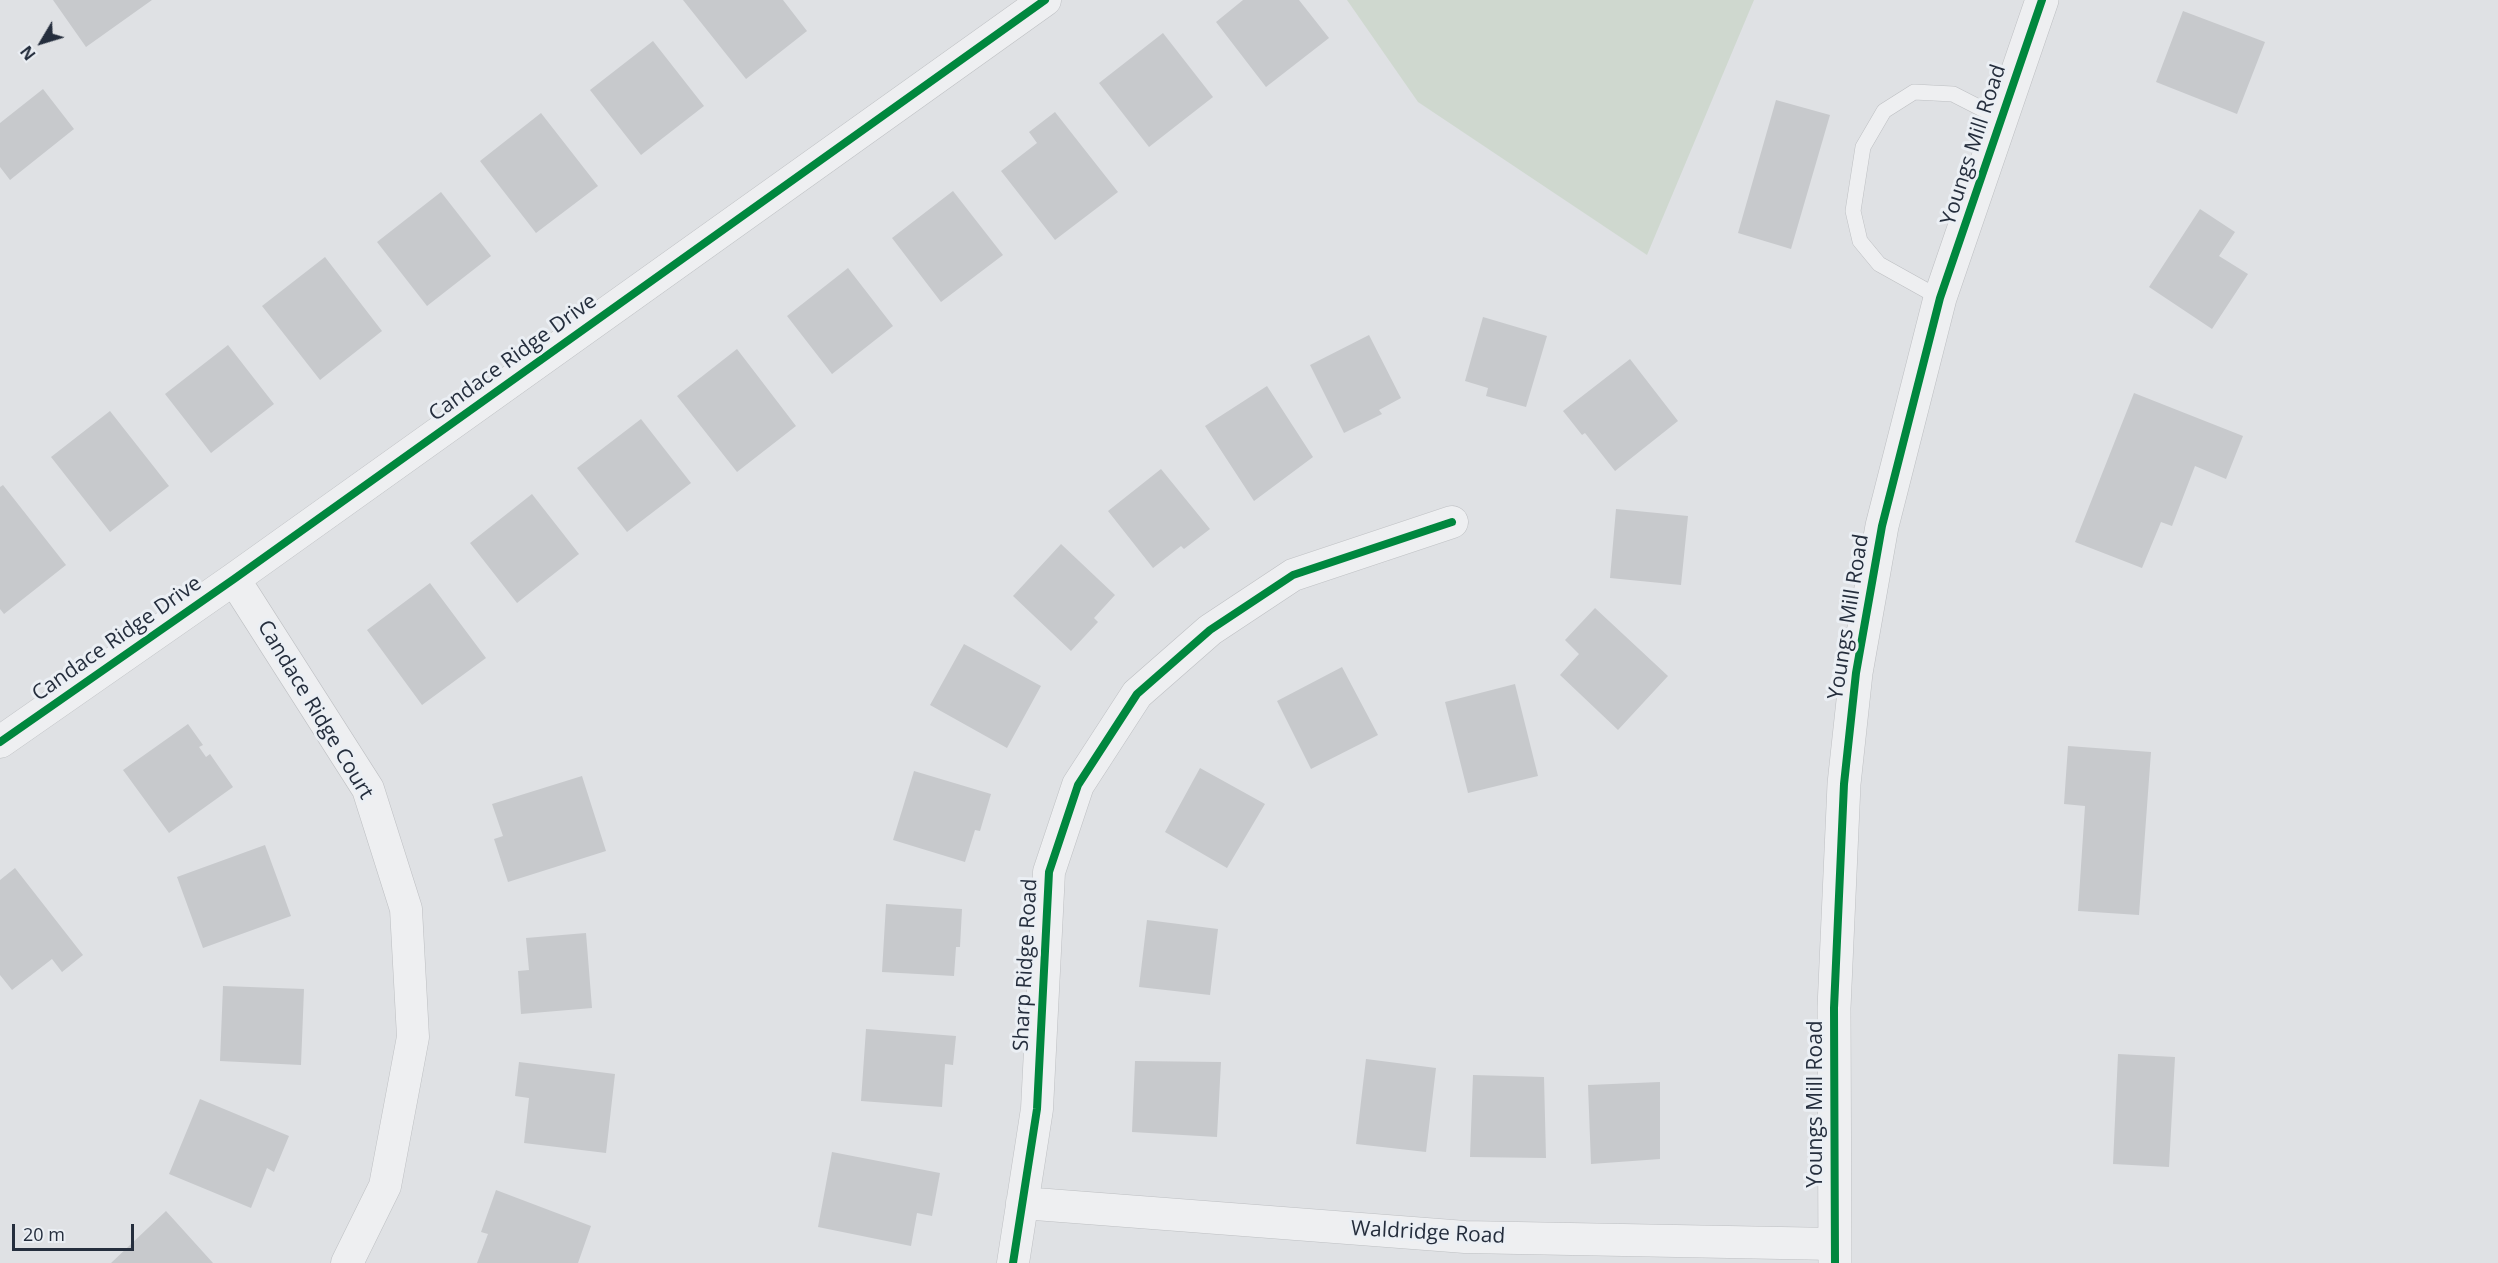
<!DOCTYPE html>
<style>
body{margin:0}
#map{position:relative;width:2498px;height:1263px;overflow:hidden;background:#dfe1e4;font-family:"Open Sans",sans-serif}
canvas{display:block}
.north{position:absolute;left:12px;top:12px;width:60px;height:60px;-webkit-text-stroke:4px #ebeff4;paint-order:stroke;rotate:232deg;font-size:16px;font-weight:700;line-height:24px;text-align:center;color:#252e3d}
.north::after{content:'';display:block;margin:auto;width:21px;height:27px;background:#252e3d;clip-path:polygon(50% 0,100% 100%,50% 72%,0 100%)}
.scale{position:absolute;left:12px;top:1224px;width:122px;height:27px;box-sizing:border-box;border:3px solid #252e3d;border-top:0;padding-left:8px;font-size:18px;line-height:21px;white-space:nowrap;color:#252e3d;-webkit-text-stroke:4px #ebeff4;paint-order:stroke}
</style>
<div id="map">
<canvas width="2498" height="1263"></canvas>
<div class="north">N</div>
<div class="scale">20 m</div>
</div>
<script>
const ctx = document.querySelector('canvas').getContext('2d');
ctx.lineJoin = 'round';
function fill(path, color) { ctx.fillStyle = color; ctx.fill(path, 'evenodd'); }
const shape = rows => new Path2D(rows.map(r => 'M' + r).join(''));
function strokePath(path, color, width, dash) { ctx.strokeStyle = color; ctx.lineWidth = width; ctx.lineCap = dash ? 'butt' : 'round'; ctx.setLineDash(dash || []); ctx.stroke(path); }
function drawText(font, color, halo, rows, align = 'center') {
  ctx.font = font + ' "Open Sans",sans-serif'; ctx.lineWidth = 6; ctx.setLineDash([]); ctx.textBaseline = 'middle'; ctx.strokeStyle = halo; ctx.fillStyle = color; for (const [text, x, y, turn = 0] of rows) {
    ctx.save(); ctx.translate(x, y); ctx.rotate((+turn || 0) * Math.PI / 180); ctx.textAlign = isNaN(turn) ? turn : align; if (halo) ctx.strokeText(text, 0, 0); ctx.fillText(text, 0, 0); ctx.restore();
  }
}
fill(shape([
 [1347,0,1754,0,1647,255,1418,102]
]), '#cfd8cf');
fill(shape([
 [53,0,152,0,86,47],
 [683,0,783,0,807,31,746,79],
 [1243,0,1299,0,1329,38,1266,87,1216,22],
 [2183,11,2265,42,2237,114,2156,82],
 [1163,33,1213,97,1149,147,1099,83],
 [653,41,704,106,641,155,590,90],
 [43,89,74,129,10,180,0,167,0,123],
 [1776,100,1830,115,1791,249,1738,233],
 [1055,112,1118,192,1055,240,1001,171,1037,143,1029,132],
 [541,113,598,186,536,233,480,161],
 [953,191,1003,255,941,302,892,238],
 [441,192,491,256,427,306,377,242],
 [2200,209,2235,232,2219,256,2248,274,2212,329,2149,287],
 [325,257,382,331,320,380,262,306],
 [848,268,893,326,832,374,787,316],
 [1483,317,1547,336,1526,407,1486,396,1488,388,1465,381],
 [1369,335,1401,398,1379,410,1382,414,1344,433,1310,365],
 [228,345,274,404,211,453,165,394],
 [737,349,796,426,737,472,677,396],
 [1630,359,1678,421,1615,471,1585,433,1582,435,1563,411],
 [1267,386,1313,457,1254,501,1205,426],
 [2134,393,2243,436,2226,479,2195,466,2172,526,2161,522,2142,568,2075,542],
 [110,411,169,486,110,532,51,457],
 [641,419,691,483,627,532,577,468],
 [1161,469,1210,529,1184,549,1181,546,1153,568,1108,511],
 [3,485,66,565,4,614,0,609,0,487],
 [532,494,579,554,517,603,470,543],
 [1616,509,1688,516,1681,585,1610,578],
 [1061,544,1115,595,1094,618,1098,622,1071,651,1013,596],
 [430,583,486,658,422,705,367,630],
 [1595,608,1668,676,1618,730,1560,675,1579,654,1565,640],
 [964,644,1041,686,1007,748,930,705],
 [1342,667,1378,735,1311,769,1277,701],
 [1515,684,1538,776,1468,793,1445,702],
 [188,724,203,745,199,747,206,757,210,754,233,787,169,833,123,770],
 [2068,746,2151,752,2139,915,2078,911,2085,806,2064,804],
 [1200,768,1265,804,1227,868,1165,832],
 [914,771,991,794,980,831,975,830,965,862,893,840],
 [582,776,606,851,508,882,494,839,503,836,492,804],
 [265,845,291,916,203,948,177,877],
 [15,868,83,955,62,972,52,959,12,990,0,975,0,880],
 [886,904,962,909,960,947,956,947,954,976,882,972],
 [1147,920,1218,929,1210,995,1139,987],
 [586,933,592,1008,521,1014,518,971,529,970,526,938],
 [223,986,304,989,301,1065,220,1061],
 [866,1029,956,1036,953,1065,945,1064,942,1107,861,1101],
 [2118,1054,2175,1057,2169,1167,2113,1164],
 [1366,1059,1436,1068,1426,1152,1356,1144],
 [1135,1061,1221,1062,1217,1137,1132,1132],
 [519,1062,615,1074,606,1153,524,1143,529,1098,515,1096],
 [1473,1075,1544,1077,1546,1158,1470,1157],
 [1660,1082,1660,1159,1591,1164,1588,1085],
 [200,1099,289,1136,274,1172,267,1168,251,1208,169,1174],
 [832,1152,940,1173,932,1216,917,1213,911,1246,818,1227],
 [496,1190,591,1226,578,1263,477,1263,488,1234,481,1232],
 [166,1211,213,1263,111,1263]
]), '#c7c9cc');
const service = shape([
 [1940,298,1879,264,1860,241,1853,211,1863,147,1884,111,1914,92,1953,94,2002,119]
]);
const minor = shape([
 [234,579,368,789,406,909,413,1037,385,1186,347,1263],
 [0,742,234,579,1045,0],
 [1022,1203,1465,1237,1834,1244],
 [1013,1263,1037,1109,1049,872,1078,785,1137,694,1210,630,1293,575,1452,522]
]);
const tertiary = shape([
 [1835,1263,1834,1008,1844,784,1856,673,1882,526,1940,298,2042,0]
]);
strokePath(service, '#bdbfc2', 16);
strokePath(minor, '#bdbfc2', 33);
strokePath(tertiary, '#bdbfc2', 34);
strokePath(service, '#eeeff1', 15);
strokePath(minor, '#eeeff1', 32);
strokePath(tertiary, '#eeeff1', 33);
strokePath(shape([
 [0,742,234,579,1045,0],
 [1013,1263,1037,1109,1049,872,1078,785,1137,694,1210,630,1293,575,1452,522],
 [1835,1263,1834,1008,1844,784,1856,673,1882,526,1940,298,2042,0]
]), '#00873e', 8);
drawText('21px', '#252e3d', '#ebeff4', [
 ["Youngs Mill Road",1974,145,-72],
 ["Candace Ridge Drive",513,358,-36],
 ["Youngs Mill Road",1849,617,-81],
 ["Candace Ridge Drive",117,639,-35],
 ["Candace Ridge Court",315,710,59],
 ["Sharp Ridge Road",1026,965,-87],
 ["Youngs Mill Road",1816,1104,-90],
 ["Waldridge Road",1428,1233,3]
]);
</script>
